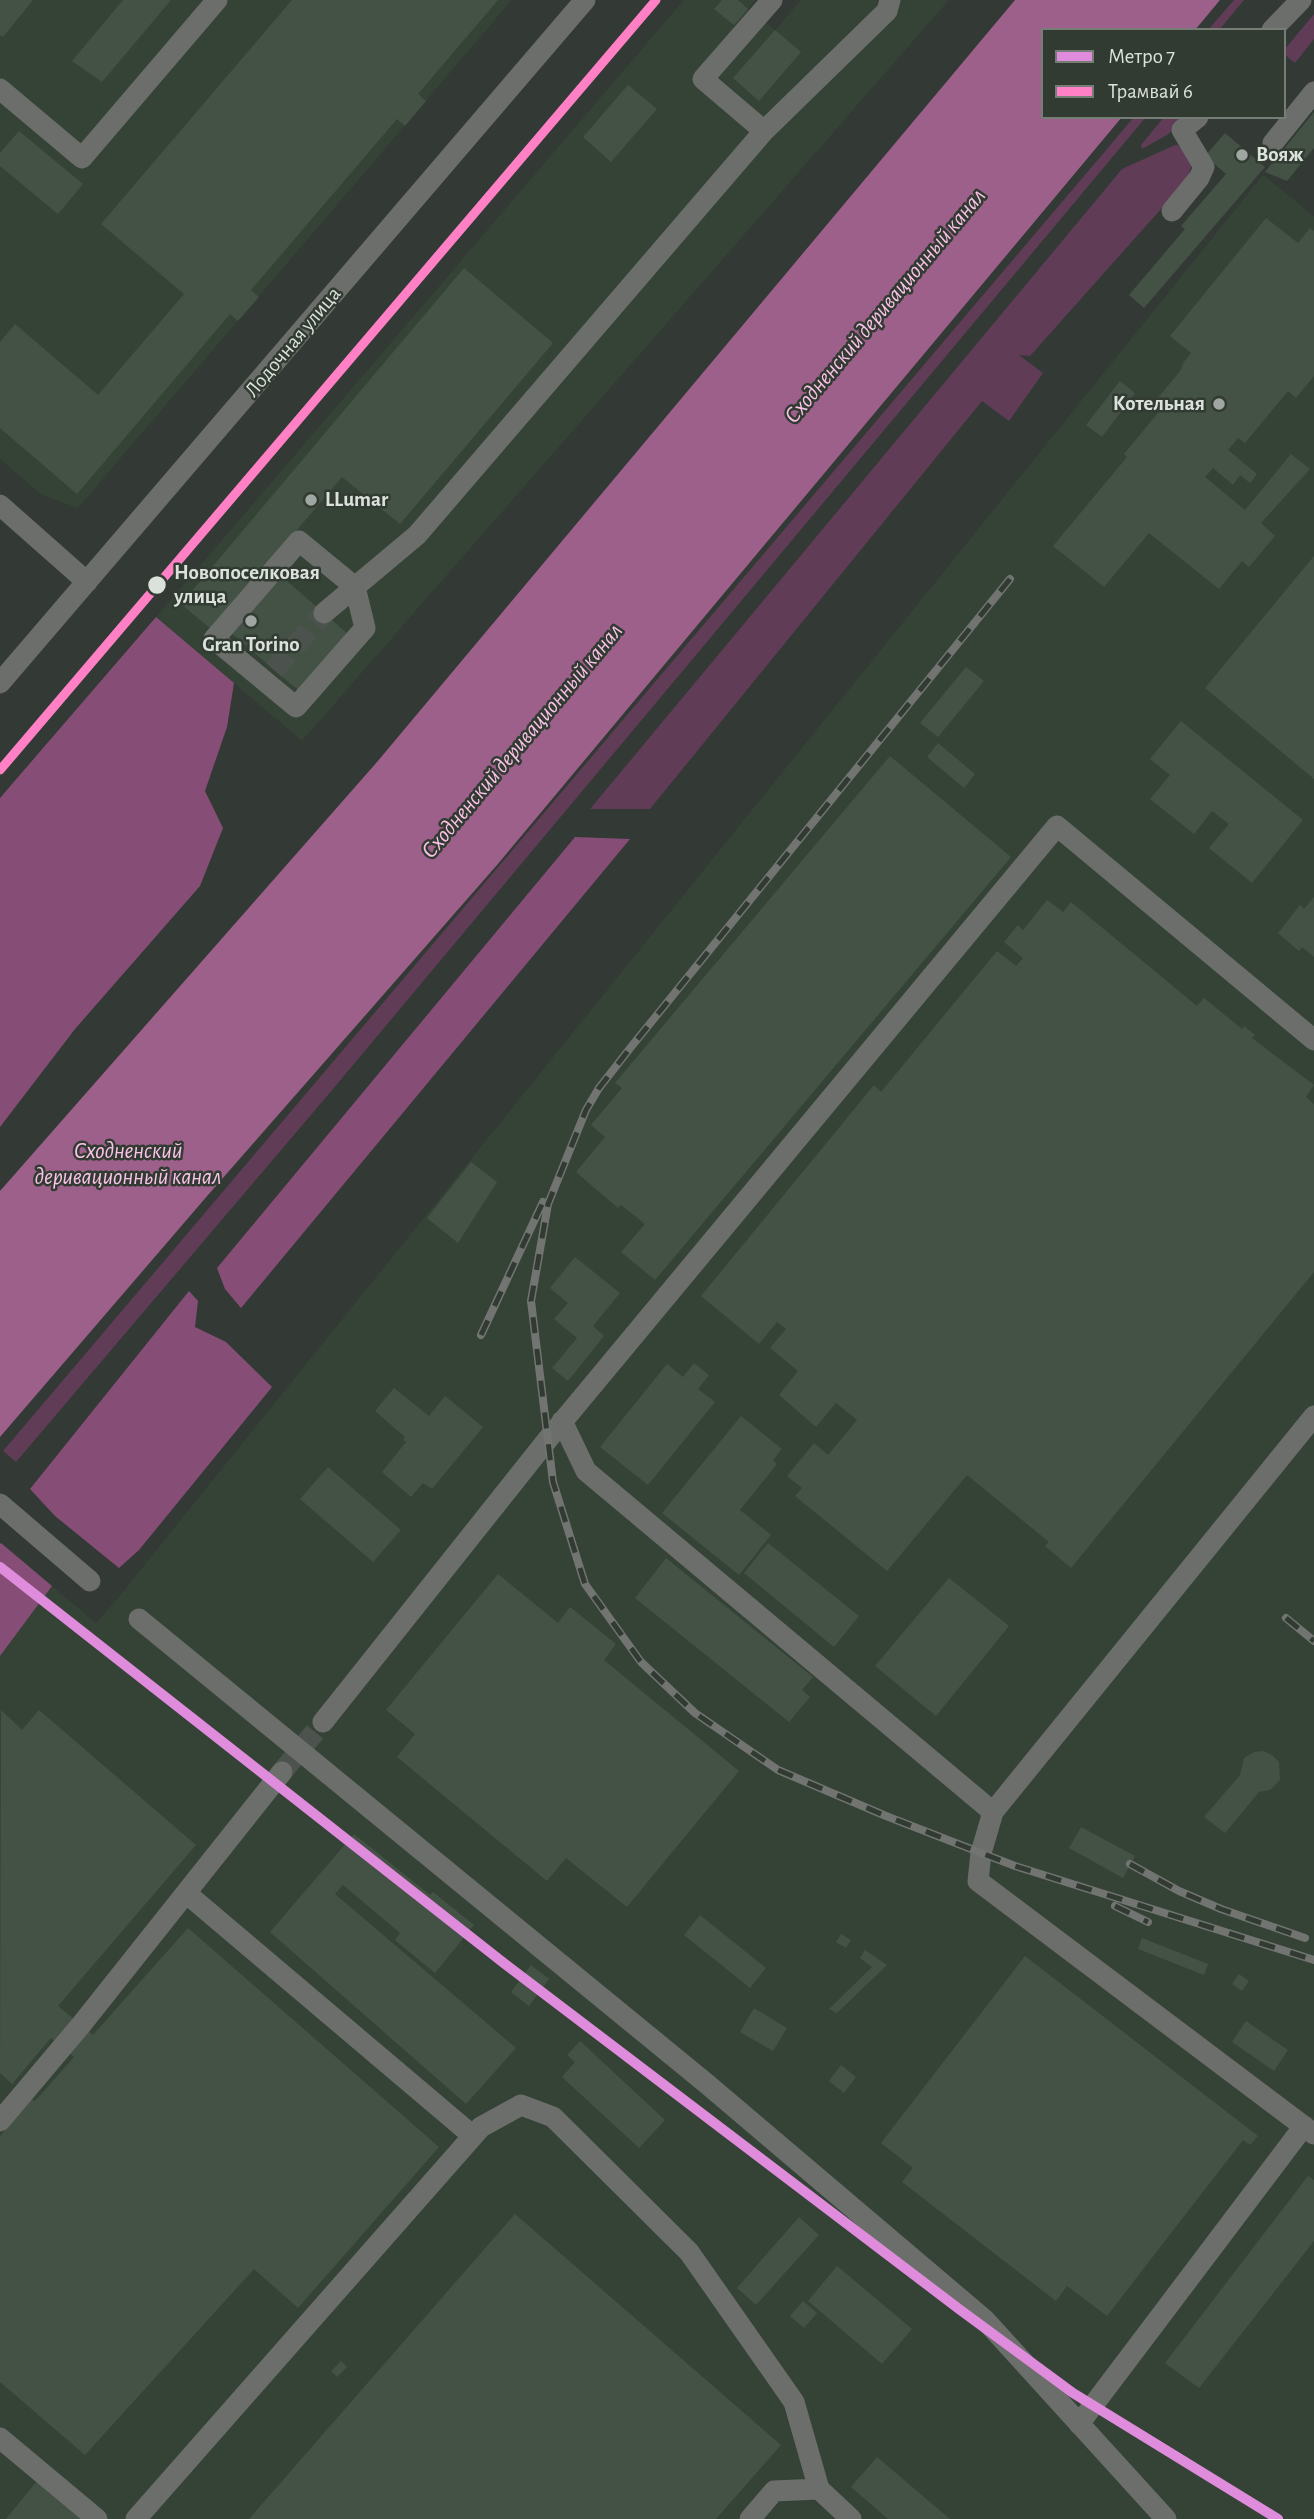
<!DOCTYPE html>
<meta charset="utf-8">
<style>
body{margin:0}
#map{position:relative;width:1314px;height:2519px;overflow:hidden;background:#333934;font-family:"Alegreya Sans",sans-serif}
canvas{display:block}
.legend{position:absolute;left:1041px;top:28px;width:245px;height:91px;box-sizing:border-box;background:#313b32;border:2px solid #757d76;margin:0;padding:9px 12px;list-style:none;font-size:21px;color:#dbe1db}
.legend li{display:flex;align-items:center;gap:14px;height:35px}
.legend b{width:35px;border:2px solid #757d76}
</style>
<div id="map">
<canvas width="1314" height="2519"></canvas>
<ul class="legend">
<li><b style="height:9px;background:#e08cdc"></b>Метро 7</li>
<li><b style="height:9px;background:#ff80c5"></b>Трамвай 6</li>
</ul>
</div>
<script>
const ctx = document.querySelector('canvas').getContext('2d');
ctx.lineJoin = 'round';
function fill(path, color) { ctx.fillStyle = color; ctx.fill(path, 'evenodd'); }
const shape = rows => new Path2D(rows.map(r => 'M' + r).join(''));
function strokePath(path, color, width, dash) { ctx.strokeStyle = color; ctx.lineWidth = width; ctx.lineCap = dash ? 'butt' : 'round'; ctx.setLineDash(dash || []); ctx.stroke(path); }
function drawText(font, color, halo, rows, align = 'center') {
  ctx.font = font + ' "Alegreya Sans",sans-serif'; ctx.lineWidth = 5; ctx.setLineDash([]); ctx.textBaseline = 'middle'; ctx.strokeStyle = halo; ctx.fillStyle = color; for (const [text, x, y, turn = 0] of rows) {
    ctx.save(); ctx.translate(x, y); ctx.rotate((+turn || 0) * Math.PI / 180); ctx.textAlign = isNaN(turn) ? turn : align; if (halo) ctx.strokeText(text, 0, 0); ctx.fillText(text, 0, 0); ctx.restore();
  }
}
fill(shape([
 [0,0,512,0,78,508,42,495,0,459],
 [684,0,755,0,748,9,775,30,801,0,949,0,302,741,156,617],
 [1263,175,1314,216,1314,2519,0,2519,0,1656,52,1586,96,1623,117,1599]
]), '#354236');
fill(shape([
 [1234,0,1244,0,1219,30,1208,30],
 [1314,14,1314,39,1295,63,1284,54,1284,50],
 [1134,117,1146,117,333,1089,16,1462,3,1451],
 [1164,117,1189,117,1167,135,1142,149,1141,145],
 [1175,145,1178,145,1193,162,1186,181,1030,356,1019,355,1043,373,1009,421,982,401,650,809,590,809,1122,169]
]), '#603c56');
fill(shape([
 [156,617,234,683,227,727,205,791,223,828,200,886,75,1029,0,1127,0,798],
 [575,837,630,839,241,1308,225,1289,217,1268],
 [189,1291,198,1301,195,1327,226,1342,272,1387,139,1550,119,1568,55,1516,30,1489],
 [1,1543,52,1586,0,1656,0,1544]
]), '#864e76');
fill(shape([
 [1015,0,1220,0,1195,30,1043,30,1043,117,1122,117,497,865,208,1195,0,1437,0,1191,377,762]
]), '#9d608a');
fill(shape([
 [0,0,33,0,3,37,0,35],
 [123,0,171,0,102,82,72,61],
 [292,0,498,0,418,94,426,101,405,126,397,119,251,290,259,297,238,321,230,314,77,494,0,428,0,342,15,324,98,395,184,294,101,224],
 [722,0,738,0,748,9,734,25,714,9],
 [775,30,801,52,759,101,733,78],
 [628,85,657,109,611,162,583,137],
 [1314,112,1314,148,1287,181,1265,172],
 [19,131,83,184,58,214,0,166,0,153],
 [1225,133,1265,167,1144,308,1129,295,1185,229,1181,226,1226,174,1205,156],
 [1266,218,1298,243,1310,228,1314,231,1314,376,1296,398,1288,391,1245,443,1238,438,1228,450,1257,474,1250,483,1240,475,1233,485,1213,468,1205,477,1245,510,1291,454,1310,469,1261,523,1275,536,1249,567,1242,561,1219,589,1149,533,1104,587,1053,546,1127,457,1124,454,1163,407,1156,400,1181,370,1183,363,1191,353,1170,336],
 [464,268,553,343,400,524,342,477,212,630,181,604],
 [1120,381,1135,393,1102,437,1086,425],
 [1314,556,1314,779,1205,688],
 [280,575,348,634,299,691,230,632],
 [966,667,984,681,938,737,920,723],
 [1181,721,1303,820,1252,883,1209,848,1229,824,1212,811,1194,834,1150,799,1170,775,1150,759],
 [938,743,975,774,964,788,927,757],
 [890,756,1011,857,655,1280,621,1252,645,1224,621,1205,618,1208,576,1172,605,1137,591,1125,622,1088,615,1083],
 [1314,897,1314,957,1302,947,1299,951,1278,933,1300,905,1304,909],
 [1047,900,1063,912,1071,902,1197,1006,1204,998,1242,1029,1244,1026,1255,1035,1252,1038,1314,1085,1306,1097,1314,1104,1314,1272,1071,1568,1045,1546,1049,1542,967,1475,887,1571,795,1496,802,1488,787,1476,814,1443,828,1455,857,1420,836,1403,816,1427,779,1395,798,1371,770,1348,786,1329,777,1322,759,1344,701,1296,874,1085,881,1092,997,951,1016,966,1023,958,1004,942,1018,925,1023,930],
 [471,1162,497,1182,458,1243,427,1218],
 [575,1257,620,1293,593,1326,604,1336,568,1381,552,1368,577,1338,554,1319,568,1303,550,1288],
 [694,1363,709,1375,698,1389,715,1402,648,1485,600,1447,667,1364,683,1377],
 [394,1388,429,1416,445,1396,483,1427,432,1489,423,1483,411,1497,382,1472,406,1442,403,1440,405,1437,375,1411],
 [741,1416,782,1449,773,1460,777,1464,740,1510,771,1535,739,1575,662,1513],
 [328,1467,401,1530,373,1562,300,1499],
 [768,1543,859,1616,834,1647,744,1573],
 [666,1558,813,1677,802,1690,810,1697,789,1722,635,1598],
 [498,1574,558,1623,570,1607,616,1644,604,1660,739,1771,627,1907,566,1858,547,1881,397,1757,415,1734,386,1710],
 [949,1578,1009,1626,936,1716,875,1666],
 [1,1710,22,1730,39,1710,196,1845,58,2006,93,2035,188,1928,439,2147,298,2308,254,2269,85,2455,0,2382,0,2136,31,2099,35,2101,74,2057,51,2038,12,2084,0,2073],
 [1263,1751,1272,1755,1279,1762,1280,1780,1270,1790,1259,1792,1225,1833,1204,1817,1240,1775,1244,1758,1254,1752],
 [1081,1827,1135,1856,1123,1878,1069,1848],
 [354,1834,430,1895,433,1892,474,1925,435,1973,395,1940,400,1933,343,1885,335,1894,516,2048,466,2104,270,1932],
 [700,1915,766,1968,750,1988,684,1935],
 [841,1934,851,1940,846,1948,836,1942],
 [1142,1938,1208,1964,1204,1975,1138,1949],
 [865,1950,887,1965,837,2013,829,2009,872,1967,860,1958],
 [1025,1956,1258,2136,1250,2145,1243,2140,1107,2316,1067,2286,1056,2301,902,2182,913,2168,881,2143],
 [531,1965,549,1979,529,2006,511,1992],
 [1239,1974,1249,1981,1242,1991,1232,1984],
 [754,2008,787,2028,773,2051,740,2032],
 [1246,2021,1288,2050,1274,2071,1232,2042],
 [580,2041,665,2120,639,2148,562,2077,575,2062,567,2055],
 [841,2065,856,2077,844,2093,829,2081],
 [1308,2176,1314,2180,1314,2241,1199,2388,1165,2363],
 [515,2214,781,2445,716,2519,249,2519],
 [799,2217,819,2235,756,2305,737,2288],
 [837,2266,912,2329,882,2364,808,2301],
 [803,2301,817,2313,804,2328,790,2316],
 [341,2361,347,2367,337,2377,331,2371],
 [877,2457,950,2519,888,2519,851,2487],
 [37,2481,82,2519,6,2519]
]), '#445246');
strokePath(shape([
 [274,670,324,613],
 [282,1772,323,1722]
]), '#4c524d', 21, [21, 10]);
strokePath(shape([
 [1272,30,1301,0],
 [0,89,82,158,217,0],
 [764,131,887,11,890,0],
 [1273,143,1314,92],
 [1172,211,1199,178,1204,167,1182,130,1198,117],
 [0,505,87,582],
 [299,541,355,587,365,628,296,707,214,639,299,541],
 [324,613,417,535,764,131,703,79,772,0],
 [0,683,585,0],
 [1314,1416,993,1812,981,1853,978,1881,1314,2134],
 [562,1421,586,1471,993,1812],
 [0,1504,90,1581],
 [139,1619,707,2084,985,2320,1166,2519],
 [323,1722,548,1439,1057,826,1314,1040],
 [186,1893,473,2136],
 [0,2121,81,2025,282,1772],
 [1079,2424,1304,2126],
 [0,2438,97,2519],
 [136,2519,481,2127,521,2105,553,2117,689,2252,794,2402,819,2489,851,2519],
 [750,2519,774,2491,819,2489]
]), '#6c6e6c', 21);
const rail = shape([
 [1010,579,631,1047,599,1088,586,1110,548,1204,531,1301,553,1482,585,1584,641,1662,695,1713,778,1770,886,1816,1015,1866,1314,1960],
 [481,1335,543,1202],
 [1286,1618,1314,1641],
 [1130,1864,1179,1891,1221,1909,1305,1938],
 [1115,1906,1148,1922]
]);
strokePath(rail, '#717471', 8);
strokePath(rail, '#313b32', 5, [16]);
strokePath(shape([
 [0,770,656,0]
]), '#ff80c5', 9);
strokePath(shape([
 [0,1567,505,1964,959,2309,1073,2393,1278,2519]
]), '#e08cdc', 10);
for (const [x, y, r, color] of [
 [1242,155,7,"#a0a6a1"],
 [1219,404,7,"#a0a6a1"],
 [311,500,7,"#a0a6a1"],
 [157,585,10,"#dbe1db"],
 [251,621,7,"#a0a6a1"]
]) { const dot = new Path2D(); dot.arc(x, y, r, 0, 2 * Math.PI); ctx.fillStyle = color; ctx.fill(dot); strokePath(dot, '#313b32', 2.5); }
drawText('bold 21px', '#dbe1db', '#313b32', [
 ["Вояж",1256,155],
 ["Котельная",1205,404,"right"],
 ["LLumar",325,500],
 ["Gran Torino",251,645,"center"]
], 'left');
drawText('21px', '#dbe1db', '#313b32', [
 ["Лодочная улица",293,342,-50]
]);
drawText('bold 21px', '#dbe1db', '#313b32', [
 ["Новопоселковая",174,573],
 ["улица",174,597]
], 'left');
drawText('italic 23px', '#fcc2e9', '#313b32', [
 ["Сходненский деривационный канал",885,306,-50],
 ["Сходненский деривационный канал",522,741,-50],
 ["Сходненский",128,1151],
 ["деривационный канал",128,1177]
]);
</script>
